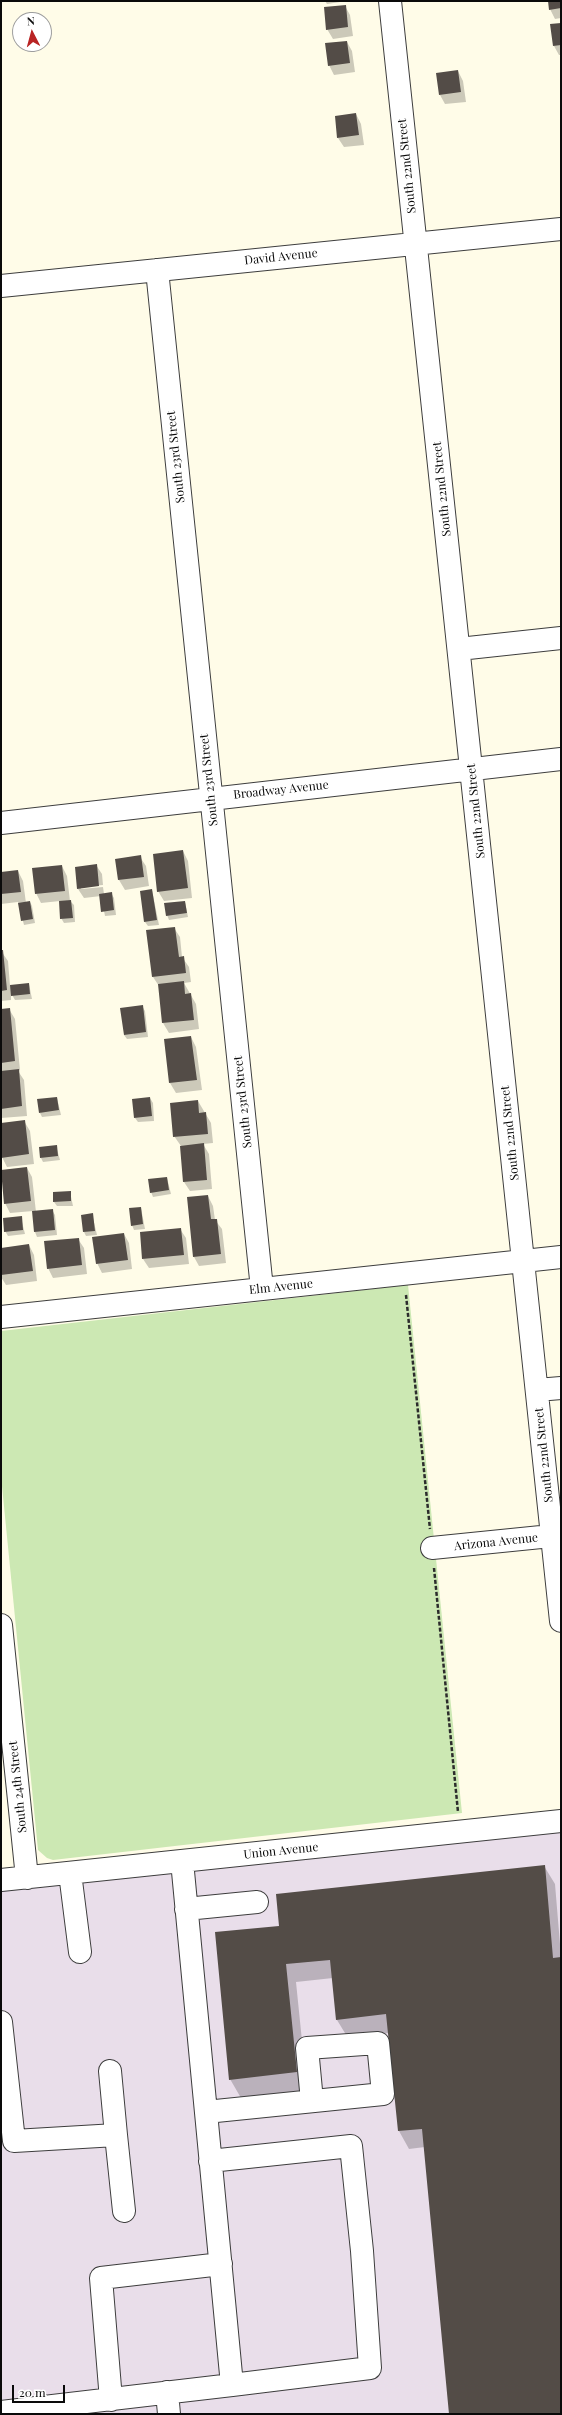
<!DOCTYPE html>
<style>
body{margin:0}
#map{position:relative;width:562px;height:2415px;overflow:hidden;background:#fffce8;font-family:"Playfair Display",serif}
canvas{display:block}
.frame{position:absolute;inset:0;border:2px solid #0a0a0a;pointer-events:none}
.north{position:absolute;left:12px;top:12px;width:40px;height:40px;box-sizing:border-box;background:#fff;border:1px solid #9d9d9d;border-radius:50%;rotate:354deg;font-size:11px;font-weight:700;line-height:16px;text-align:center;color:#0a0a0a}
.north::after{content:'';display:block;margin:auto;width:14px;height:18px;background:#b92424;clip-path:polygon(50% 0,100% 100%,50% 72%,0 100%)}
.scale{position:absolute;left:12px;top:2385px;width:53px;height:18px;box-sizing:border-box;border:2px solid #0a0a0a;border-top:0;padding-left:5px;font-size:12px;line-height:14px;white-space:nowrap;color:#0a0a0a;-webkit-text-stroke:3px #fff;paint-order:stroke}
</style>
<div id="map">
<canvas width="562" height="2415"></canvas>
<div class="frame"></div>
<div class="north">N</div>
<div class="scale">20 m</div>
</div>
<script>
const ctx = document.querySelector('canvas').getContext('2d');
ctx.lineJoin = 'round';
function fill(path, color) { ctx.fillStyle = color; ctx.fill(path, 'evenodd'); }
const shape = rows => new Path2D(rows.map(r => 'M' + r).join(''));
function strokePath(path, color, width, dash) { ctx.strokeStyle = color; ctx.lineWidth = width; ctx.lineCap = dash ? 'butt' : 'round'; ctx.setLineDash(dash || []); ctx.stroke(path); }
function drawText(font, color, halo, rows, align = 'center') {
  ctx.font = font + ' "Playfair Display",serif'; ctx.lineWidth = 4; ctx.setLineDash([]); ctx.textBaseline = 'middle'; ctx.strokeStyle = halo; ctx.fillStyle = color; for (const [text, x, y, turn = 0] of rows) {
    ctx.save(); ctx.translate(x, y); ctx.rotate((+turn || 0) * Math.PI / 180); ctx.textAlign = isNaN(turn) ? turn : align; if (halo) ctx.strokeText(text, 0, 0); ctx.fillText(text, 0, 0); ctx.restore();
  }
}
fill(shape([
 [561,1821,561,2414,1,2414,1,1880]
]), '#e9deea');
fill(shape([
 [408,1285,462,1813,53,1860,47,1858,38,1850,1,1476,1,1331]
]), '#cce8b3');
fill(shape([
 [325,1,347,1,327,4],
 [549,1,561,1,561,18,555,19,550,9],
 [345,6,350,15,353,36,333,39,327,29],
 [561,24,561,55,559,55,554,46],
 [347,42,352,51,355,72,334,75,329,65],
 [458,71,463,81,466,102,445,104,440,95],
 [356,114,361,124,364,145,344,147,338,138],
 [183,851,188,861,192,898,164,901,158,891],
 [140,857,146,866,149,886,125,890,119,880,116,860],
 [96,865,102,874,103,885,81,887,81,889,103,887,104,894,111,893,114,898,116,915,105,916,101,896,84,898,78,889],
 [62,866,67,876,70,901,74,905,75,922,64,923,61,918,60,901,41,903,36,893],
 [18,871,23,881,26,903,30,902,32,906,35,923,24,925,18,902,1,904,1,873],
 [152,890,159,925,148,926,145,922],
 [185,902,188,917,169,920,167,915],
 [174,928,180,937,182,957,189,967,191,982,184,983,196,1004,199,1029,169,1033,163,1023,159,986,153,977],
 [1,951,8,961,10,986,29,984,32,999,15,1000,11,993,11,1000,1,1001],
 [142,1006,145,1011,148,1037,127,1039,124,1035],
 [9,1009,15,1019,20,1070,18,1071,24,1080,27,1116,1,1118,1,1010],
 [191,1037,196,1047,202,1090,176,1093,170,1083,165,1040],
 [57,1098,61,1115,42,1117,40,1113],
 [150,1098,153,1103,154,1121,138,1122,135,1118],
 [198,1101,211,1123,213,1143,203,1144,209,1154,212,1189,190,1191,184,1182,181,1146,174,1136],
 [24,1121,30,1131,34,1164,7,1167,2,1157,1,1124],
 [56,1146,60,1160,43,1162,41,1158],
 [27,1168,32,1177,36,1212,52,1210,55,1215,57,1235,37,1237,35,1232,33,1211,10,1213,5,1203],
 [167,1178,171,1194,153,1197,151,1192],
 [70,1192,73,1206,57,1206,54,1202],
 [208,1196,213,1206,215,1220,222,1229,226,1263,199,1266,194,1257],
 [141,1208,145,1229,134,1230,132,1225],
 [92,1214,97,1235,86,1236,84,1232],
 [21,1218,25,1234,8,1236,5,1231],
 [180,1229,186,1238,189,1264,149,1268,143,1259],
 [124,1234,129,1243,132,1269,102,1273,97,1263],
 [78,1239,84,1248,87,1274,53,1278,48,1268],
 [29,1245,34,1255,37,1281,6,1285,1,1277,1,1249],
 [544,1866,555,1884,561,1956,561,2414,450,2414,425,2147,409,2149,399,2131,389,2033,348,2038,337,2020,333,1978,296,1982,307,2090,241,2098,230,2079,280,1927]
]), '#0003');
fill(shape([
 [548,1,561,1,561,8,549,10],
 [346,5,348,27,326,30,324,7],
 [561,23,561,45,553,46,550,24],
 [347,41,350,63,328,66,325,43],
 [458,70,461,92,439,95,436,73],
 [356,113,359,135,337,138,335,116],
 [183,850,188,888,157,892,153,854],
 [141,855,144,877,118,880,115,859],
 [97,864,99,886,77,889,75,867],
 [62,865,65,891,35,894,32,868],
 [18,870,21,892,1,894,1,872],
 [152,889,157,920,144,922,140,891],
 [112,892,114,910,101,912,99,894],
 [71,900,73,918,60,919,59,901],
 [30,901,33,919,21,921,18,903],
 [185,901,187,913,166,916,164,903],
 [175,927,179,957,184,956,186,973,152,977,146,930],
 [1,950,3,950,7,990,1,991],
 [184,981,185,994,191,993,194,1020,162,1023,158,984],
 [29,983,30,994,11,996,10,985],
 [143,1005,146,1032,124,1035,120,1008],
 [10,1008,15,1061,1,1063,1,1009],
 [191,1036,197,1080,169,1083,164,1039],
 [19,1069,22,1106,1,1109,1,1071],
 [57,1097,59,1110,39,1113,37,1099],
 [150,1097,152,1116,134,1118,132,1099],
 [198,1100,199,1113,206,1112,208,1134,173,1137,170,1103],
 [25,1120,29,1154,1,1158,1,1123],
 [204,1143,207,1180,183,1182,180,1146],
 [57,1145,58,1156,40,1158,39,1147],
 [27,1167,31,1201,4,1204,1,1170],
 [167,1177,169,1190,150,1193,148,1179],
 [71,1191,71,1201,53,1202,53,1192],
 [208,1195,211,1219,217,1219,221,1254,193,1257,187,1197],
 [141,1207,143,1224,131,1226,129,1208],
 [53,1209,55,1230,34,1232,32,1211],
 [93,1213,95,1231,83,1232,81,1215],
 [22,1216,23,1230,4,1232,3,1218],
 [181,1228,184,1255,142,1259,140,1232],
 [124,1233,128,1260,96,1264,92,1237],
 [79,1238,82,1265,47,1269,44,1241],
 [29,1244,33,1271,1,1275,1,1248],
 [545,1865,553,1958,561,1957,561,2414,449,2414,422,2129,398,2131,386,2014,336,2020,330,1960,286,1964,297,2072,229,2080,215,1932,279,1926,276,1894]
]), '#534c47');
const minor = shape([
 [390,1,561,1621],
 [157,270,262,1289],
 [1,286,561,229],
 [459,649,561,638],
 [1,823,561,759],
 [1,1317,561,1257],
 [537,1390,561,1388],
 [432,1548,561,1535],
 [1,1625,27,1878],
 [70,1873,80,1952],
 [1,1880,561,1821],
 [186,1909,257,1902],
 [1,2022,14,2141,116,2135,110,2071],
 [206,2112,383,2094,378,2043,307,2048,312,2101],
 [116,2135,124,2211],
 [210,2161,351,2146,362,2251,370,2368,232,2385],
 [167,2392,169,2414],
 [111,2400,101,2278,221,2264],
 [1,2412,232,2385,182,1861]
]);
strokePath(minor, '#3d3d3d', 24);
strokePath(shape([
 [406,1295,430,1529],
 [434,1568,458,1812]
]), '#2c2c2c', 2.5, [4, 2]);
strokePath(minor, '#fff', 22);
drawText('12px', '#0a0a0a', '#fff', [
 ["South 22nd Street",407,166,-96],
 ["David Avenue",281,257,-6],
 ["South 23rd Street",176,457,-96],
 ["South 22nd Street",442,489,-96],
 ["South 23rd Street",209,780,-96],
 ["Broadway Avenue",281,790,-6],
 ["South 22nd Street",476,811,-96],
 ["South 23rd Street",243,1102,-96],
 ["South 22nd Street",510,1133,-96],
 ["Elm Avenue",281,1287,-6],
 ["South 22nd Street",544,1455,-96],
 ["Arizona Avenue",496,1542,-6],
 ["South 24th Street",18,1787,-96],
 ["Union Avenue",281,1851,-6]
]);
</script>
